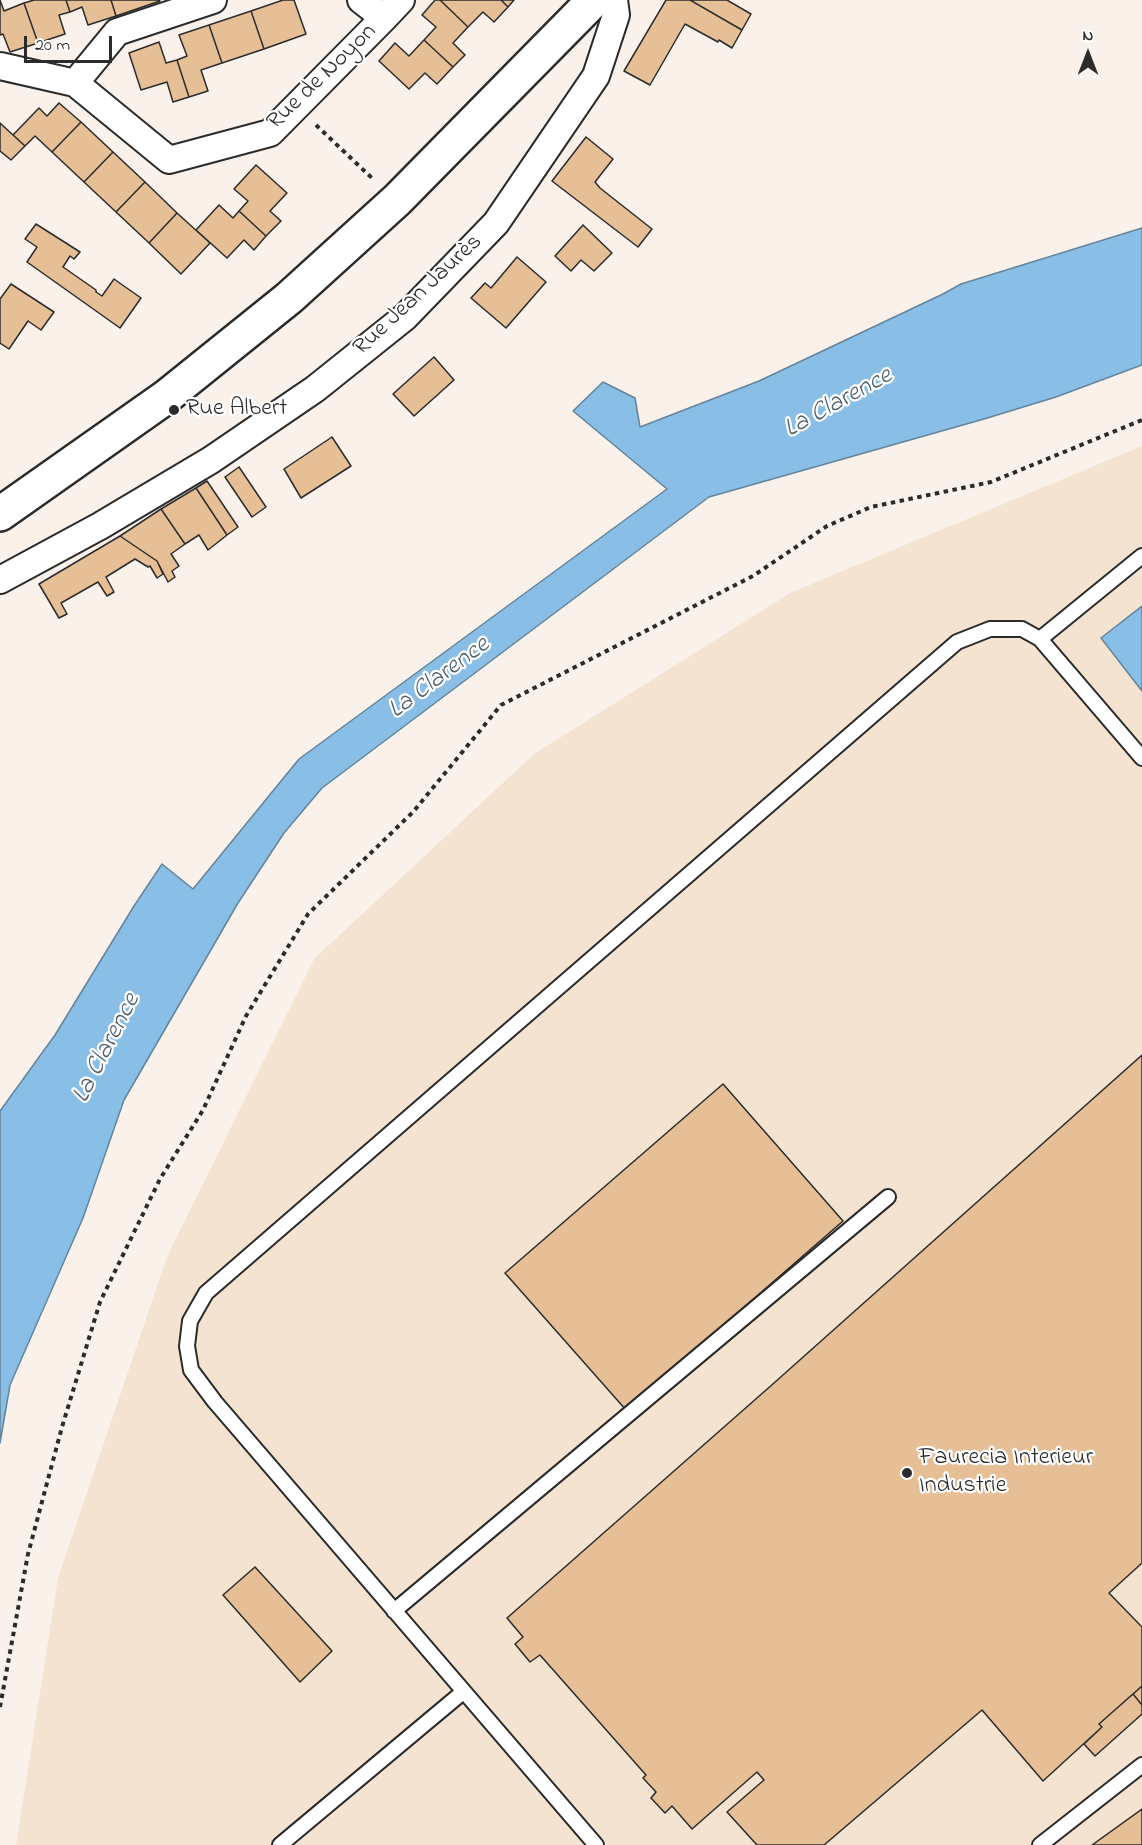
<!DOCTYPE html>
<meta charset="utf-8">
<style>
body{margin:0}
#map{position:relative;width:1142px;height:1845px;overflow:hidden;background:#faf2ea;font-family:"Indie Flower",sans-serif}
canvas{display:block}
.north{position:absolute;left:1058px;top:24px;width:60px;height:60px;-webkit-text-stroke:4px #fff;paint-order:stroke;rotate:0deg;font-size:16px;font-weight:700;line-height:24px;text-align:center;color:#2b2b2b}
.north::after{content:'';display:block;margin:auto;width:21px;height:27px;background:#2b2b2b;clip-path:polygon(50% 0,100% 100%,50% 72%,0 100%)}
.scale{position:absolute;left:24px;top:36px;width:88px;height:27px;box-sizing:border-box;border:3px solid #2b2b2b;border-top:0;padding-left:8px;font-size:18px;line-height:21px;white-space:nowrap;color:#2b2b2b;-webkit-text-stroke:4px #fff;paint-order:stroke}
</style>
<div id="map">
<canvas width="1142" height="1845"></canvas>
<div class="north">N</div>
<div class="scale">20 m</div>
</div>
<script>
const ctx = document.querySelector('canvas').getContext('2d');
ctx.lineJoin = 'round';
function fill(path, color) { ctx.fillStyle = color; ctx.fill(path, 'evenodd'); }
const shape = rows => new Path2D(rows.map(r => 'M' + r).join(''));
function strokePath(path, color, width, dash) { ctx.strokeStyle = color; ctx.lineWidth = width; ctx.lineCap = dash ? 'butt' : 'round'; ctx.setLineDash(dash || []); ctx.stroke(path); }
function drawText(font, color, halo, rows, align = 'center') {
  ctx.font = font + ' "Indie Flower",sans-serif'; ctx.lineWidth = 4.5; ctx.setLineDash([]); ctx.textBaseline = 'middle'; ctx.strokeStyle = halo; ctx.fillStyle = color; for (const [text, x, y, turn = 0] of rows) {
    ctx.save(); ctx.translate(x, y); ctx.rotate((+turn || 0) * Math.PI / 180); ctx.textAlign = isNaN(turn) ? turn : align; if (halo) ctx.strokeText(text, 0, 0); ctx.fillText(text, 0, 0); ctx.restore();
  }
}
fill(shape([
 [1142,446,1142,1845,16,1845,58,1578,167,1257,314,959,534,754,790,593]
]), '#f4e3d1');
const water = shape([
 [1142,228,1142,365,1056,397,984,419,709,497,322,788,284,833,238,903,124,1100,83,1218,10,1385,0,1443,0,1111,55,1035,134,906,162,864,193,889,299,759,667,489,573,411,603,382,635,398,640,427,759,381,943,294,961,284,1142,228],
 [1142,606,1142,691,1101,638,1142,606]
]);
fill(water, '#89bfe6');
strokePath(water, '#63849b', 1.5);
const building = shape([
 [0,0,4,11,24,3,38,43,10,52,3,34,0,35,0,0],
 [34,0,66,0,70,12,59,15,65,34,38,43,24,3,34,0],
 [66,0,111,0,116,16,88,25,82,7,70,12,66,0],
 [111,0,159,0,160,1,116,16,111,0],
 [283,0,294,0,306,34,264,49,251,11,283,0],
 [435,0,440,0,468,27,453,43,465,55,453,67,424,40,436,27,422,15,435,0],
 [440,0,501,0,508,7,494,22,483,12,468,27,440,0],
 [501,0,514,0,508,7,501,0],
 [666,0,690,0,742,30,732,48,719,40,718,42,685,24,650,85,624,71,666,0],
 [690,0,727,0,751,14,742,30,690,0],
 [251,11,264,49,222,63,209,25,251,11],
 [209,25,222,63,201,70,208,91,189,97,177,60,187,56,179,35,209,25],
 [424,40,453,67,437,84,425,73,409,89,379,61,395,43,409,56,424,40],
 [159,42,166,63,177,60,189,97,173,102,167,82,141,90,129,53,159,42],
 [59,103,81,122,52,152,35,136,25,146,13,135,39,108,47,116,59,103],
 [81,122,113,152,84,182,52,152,81,122],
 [0,123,25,146,11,160,0,151,0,123],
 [586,137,613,159,595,182,600,188,652,229,638,247,552,181,586,137],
 [113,152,145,182,116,212,84,182,113,152],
 [256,165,287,193,270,211,281,221,266,236,239,211,248,201,234,189,256,165],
 [145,182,177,213,149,243,116,212,145,182],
 [219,205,233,218,239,211,266,236,254,250,244,240,227,258,196,230,219,205],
 [177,213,210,243,181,274,149,243,177,213],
 [36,224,80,252,74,259,70,256,63,267,96,290,96,292,102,296,114,279,141,298,120,328,27,262,37,247,25,239,36,224],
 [583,225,612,253,594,271,581,260,571,271,555,256,583,225],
 [517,257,546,282,506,328,471,298,485,283,491,288,517,257],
 [11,284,54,312,41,330,28,321,9,349,0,343,0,299,11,284],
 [434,357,454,380,414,416,393,394,434,357],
 [332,437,351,466,301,498,284,469,332,437],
 [239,467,266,507,252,517,225,477,239,467],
 [207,481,238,527,227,535,196,488,207,481],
 [196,488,227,535,208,550,199,535,185,544,161,509,196,488],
 [161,509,185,544,171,554,179,566,172,571,175,577,168,582,157,561,120,536,161,509],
 [120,536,157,561,163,574,157,578,150,566,148,567,135,559,106,577,114,592,107,596,98,582,61,603,67,614,59,618,39,584,120,536],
 [1142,1055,1142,1563,1109,1593,1142,1627,1142,1686,1099,1724,1102,1727,1043,1781,982,1710,824,1845,757,1845,727,1812,764,1780,757,1772,692,1829,672,1806,665,1813,651,1798,656,1792,643,1778,646,1775,540,1655,530,1662,515,1644,523,1637,507,1618,774,1383,1142,1055],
 [723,1084,843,1221,626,1410,505,1273,723,1084],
 [255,1567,332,1651,300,1682,223,1595,255,1567],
 [1142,1686,1142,1705,1133,1694,1142,1686],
 [1133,1694,1142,1705,1142,1714,1095,1756,1084,1744,1102,1727,1099,1724,1133,1694],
 [1142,1809,1142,1845,1092,1845,1142,1809]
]);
fill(building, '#e6bf97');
strokePath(building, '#2b2b2b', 1.5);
const lane = shape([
 [1142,556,1040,639,1142,758],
 [394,1611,888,1197],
 [280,1845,463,1692],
 [596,1845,215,1402,191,1370,187,1346,190,1321,206,1293,957,642,990,629,1022,629,1040,639],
 [1040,1845,1142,1765]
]);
const street = shape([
 [361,0,384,18,401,0],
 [0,66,75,83,117,32,213,0],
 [75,83,169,160,270,133,384,18],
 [0,580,100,526,211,460,315,389,405,317,496,223,596,76,616,15,614,0]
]);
const secondary = shape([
 [0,514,166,397,289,298,397,200,594,0]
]);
strokePath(lane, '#2b2b2b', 18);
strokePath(street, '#2b2b2b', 30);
strokePath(secondary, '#2b2b2b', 38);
strokePath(shape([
 [316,125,374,180],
 [0,1707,28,1554,62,1427,100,1302,160,1179,203,1110,246,1016,308,914,413,812,501,705,753,576,827,526,871,507,991,482,1142,420]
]), '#2b2b2b', 4, [4.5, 4.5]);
strokePath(lane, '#fff', 14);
strokePath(street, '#fff', 26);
strokePath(secondary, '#fff', 33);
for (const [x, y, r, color] of [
 [174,410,6,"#2b2b2b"],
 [907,1473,6,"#2b2b2b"]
]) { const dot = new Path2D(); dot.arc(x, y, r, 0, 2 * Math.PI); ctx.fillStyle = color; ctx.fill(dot); strokePath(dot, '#fff', 2); }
drawText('24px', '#2b2b2b', '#fff', [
 ["Rue de Noyon",323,78,-44],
 ["Rue Jean Jaurès",419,296,-43]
]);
drawText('24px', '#2b2b2b', '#fff', [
 ["Rue Albert",186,410],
 ["Faurecia Interieur",919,1459],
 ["Industrie",919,1487]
], 'left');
drawText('italic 26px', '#4c5f6c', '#fff', [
 ["La Clarence",839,404,-29],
 ["La Clarence",440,679,-37],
 ["La Clarence",108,1049,-63]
]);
</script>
